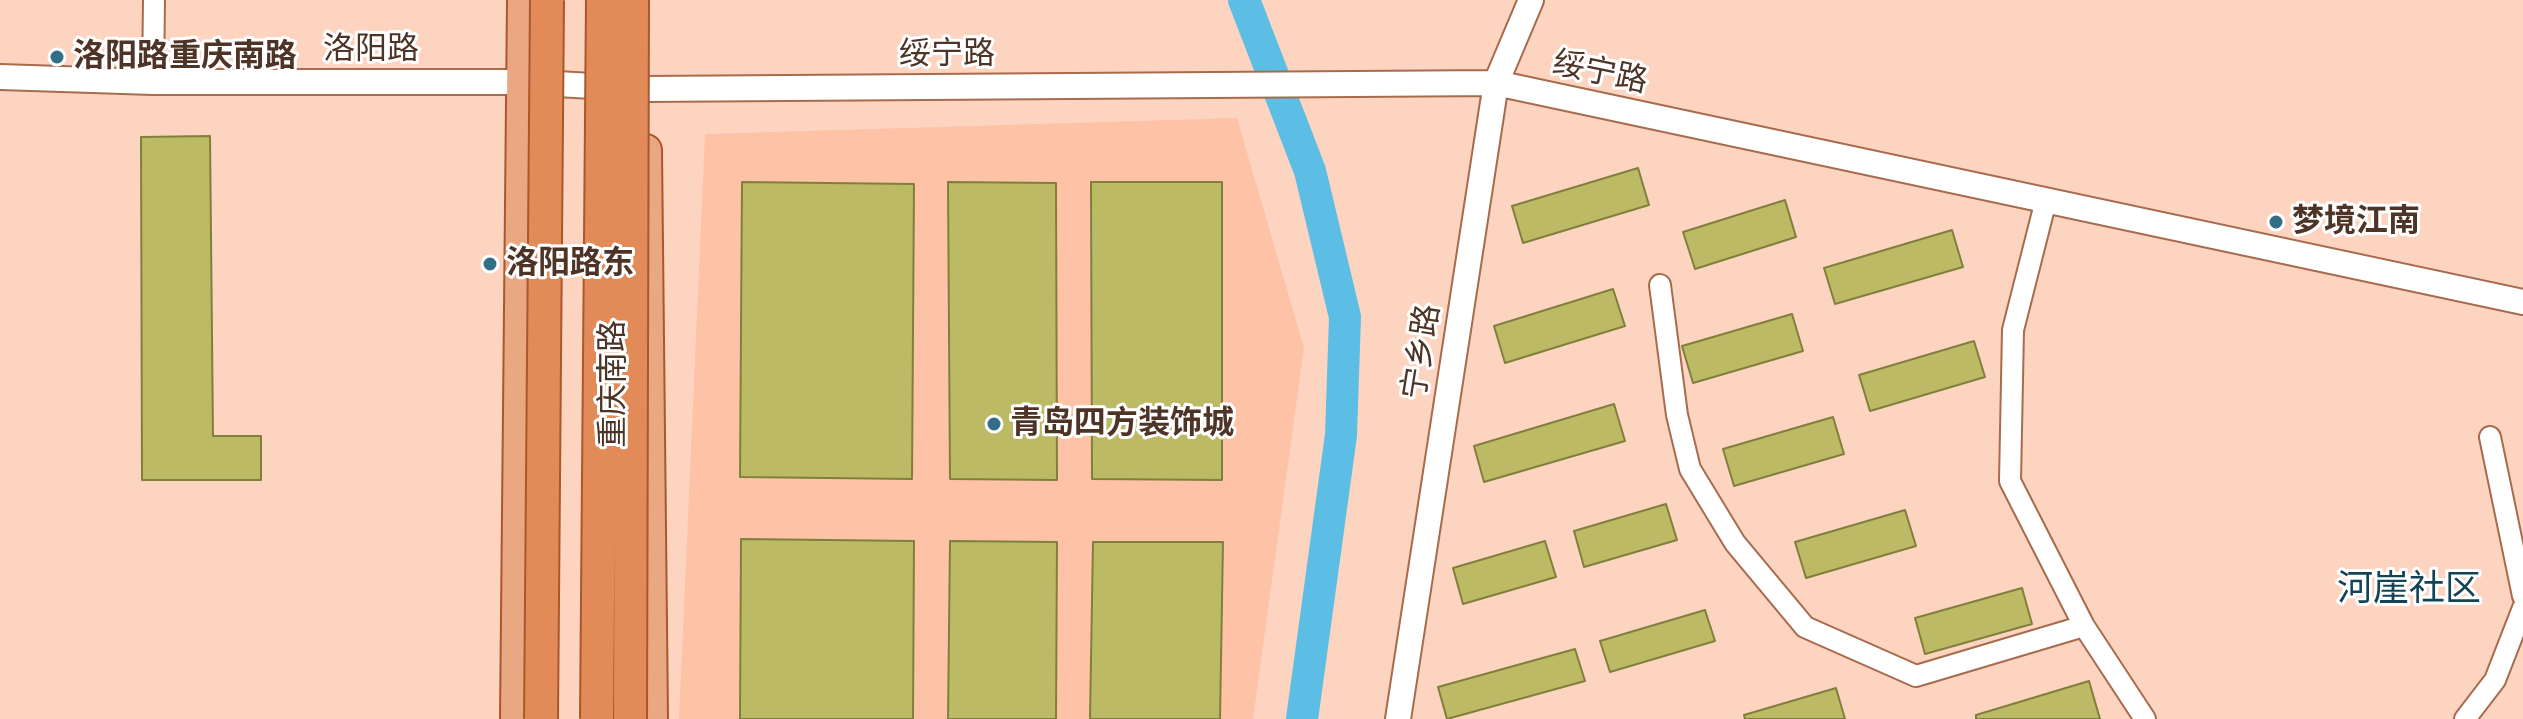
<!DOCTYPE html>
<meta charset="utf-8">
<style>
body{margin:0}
canvas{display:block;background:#fdd4c0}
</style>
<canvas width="2523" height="719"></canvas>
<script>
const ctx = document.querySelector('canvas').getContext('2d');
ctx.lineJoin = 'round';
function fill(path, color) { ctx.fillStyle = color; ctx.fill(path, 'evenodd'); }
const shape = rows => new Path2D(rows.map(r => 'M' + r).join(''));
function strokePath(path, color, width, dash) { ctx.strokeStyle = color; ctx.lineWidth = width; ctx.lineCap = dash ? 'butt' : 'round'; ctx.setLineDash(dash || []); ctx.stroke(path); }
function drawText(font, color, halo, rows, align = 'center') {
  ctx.font = font + ' "Zilla Slab","Noto Sans SC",serif'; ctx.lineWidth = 6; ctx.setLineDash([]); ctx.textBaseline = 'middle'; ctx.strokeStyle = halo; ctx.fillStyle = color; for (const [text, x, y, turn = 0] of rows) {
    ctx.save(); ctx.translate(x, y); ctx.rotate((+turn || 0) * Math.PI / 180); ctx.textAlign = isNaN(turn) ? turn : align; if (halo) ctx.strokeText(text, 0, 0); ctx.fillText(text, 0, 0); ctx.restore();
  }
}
fill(shape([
 [1237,118,1304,348,1253,719,679,719,705,134]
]), '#fec3a6');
strokePath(shape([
 [1244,0,1310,171,1345,317,1341,435,1302,719]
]), '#5dbee5', 32);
const building = shape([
 [210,136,213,436,261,436,261,480,142,480,141,137,210,136],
 [1638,168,1649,205,1523,243,1512,206,1638,168],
 [742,182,914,184,912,479,740,477,742,182],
 [948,182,1056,183,1057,480,950,479,948,182],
 [1091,182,1222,182,1222,480,1092,479,1091,182],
 [1785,200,1796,237,1695,269,1683,232,1785,200],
 [1952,230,1963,267,1835,304,1824,268,1952,230],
 [1613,289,1625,326,1505,363,1494,326,1613,289],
 [1792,314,1803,351,1693,383,1682,346,1792,314],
 [1974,341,1985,377,1870,411,1859,375,1974,341],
 [1614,404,1625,441,1484,482,1474,446,1614,404],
 [1833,417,1844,454,1734,486,1723,449,1833,417],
 [1666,504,1677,540,1584,567,1574,531,1666,504],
 [1905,510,1916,546,1806,578,1795,542,1905,510],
 [741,539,914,541,913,719,740,719,741,539],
 [950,541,1057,542,1056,719,948,719,950,541],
 [1545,541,1556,577,1463,604,1453,568,1545,541],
 [1093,542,1223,542,1220,719,1090,719,1093,542],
 [2022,588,2032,624,1925,654,1915,618,2022,588],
 [1705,610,1715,641,1610,672,1600,641,1705,610],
 [1575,649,1585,681,1447,719,1438,687,1575,649],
 [2089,681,2100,719,1976,719,1976,715,2089,681],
 [1836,688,1845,719,1745,719,1744,715,1836,688]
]);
fill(building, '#bdba66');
strokePath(building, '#817f3c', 2);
const minor = shape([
 [153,82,154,0],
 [2046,200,2013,330,2010,481,2084,626,2145,719],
 [1660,285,1677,415,1690,469,1735,543,1805,627,1916,676,2084,626],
 [2490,437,2523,596],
 [2465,719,2495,680,2523,608]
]);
const tertiary = shape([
 [0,77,153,82,522,82,645,89,1496,83,2523,302],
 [1398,719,1496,83,1531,0]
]);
const primary = shape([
 [646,150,652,719],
 [516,719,523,0]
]);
strokePath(minor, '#a76b4d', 24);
strokePath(tertiary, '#a76b4d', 28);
strokePath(primary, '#a9582c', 34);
strokePath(minor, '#fff', 20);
strokePath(tertiary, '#fff', 24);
strokePath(primary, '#e9a782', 30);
const trunkBridge = shape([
 [541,719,547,0],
 [597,719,603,0],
 [630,719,632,0]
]);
strokePath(trunkBridge, '#a9582c', 36, []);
strokePath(trunkBridge, '#e28a58', 32);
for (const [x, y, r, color] of [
 [57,57,8,"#326e86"],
 [2276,222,8,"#326e86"],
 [490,264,8,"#326e86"],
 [994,424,8,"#326e86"]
]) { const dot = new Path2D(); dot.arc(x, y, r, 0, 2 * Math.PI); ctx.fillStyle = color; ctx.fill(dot); strokePath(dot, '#fff', 3); }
drawText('32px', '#4e3427', '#fff', [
 ["洛阳路",371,50],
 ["绥宁路",947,55],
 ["绥宁路",1600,73,12],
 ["宁乡路",1422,352,-81],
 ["重庆南路",614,384,-90]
]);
drawText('bold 32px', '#4e3427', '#fff', [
 ["洛阳路重庆南路",73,57],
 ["梦境江南",2292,222],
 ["洛阳路东",506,264],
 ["青岛四方装饰城",1010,424]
], 'left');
drawText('36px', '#134456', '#fff', [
 ["河崖社区",2409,590]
]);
</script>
